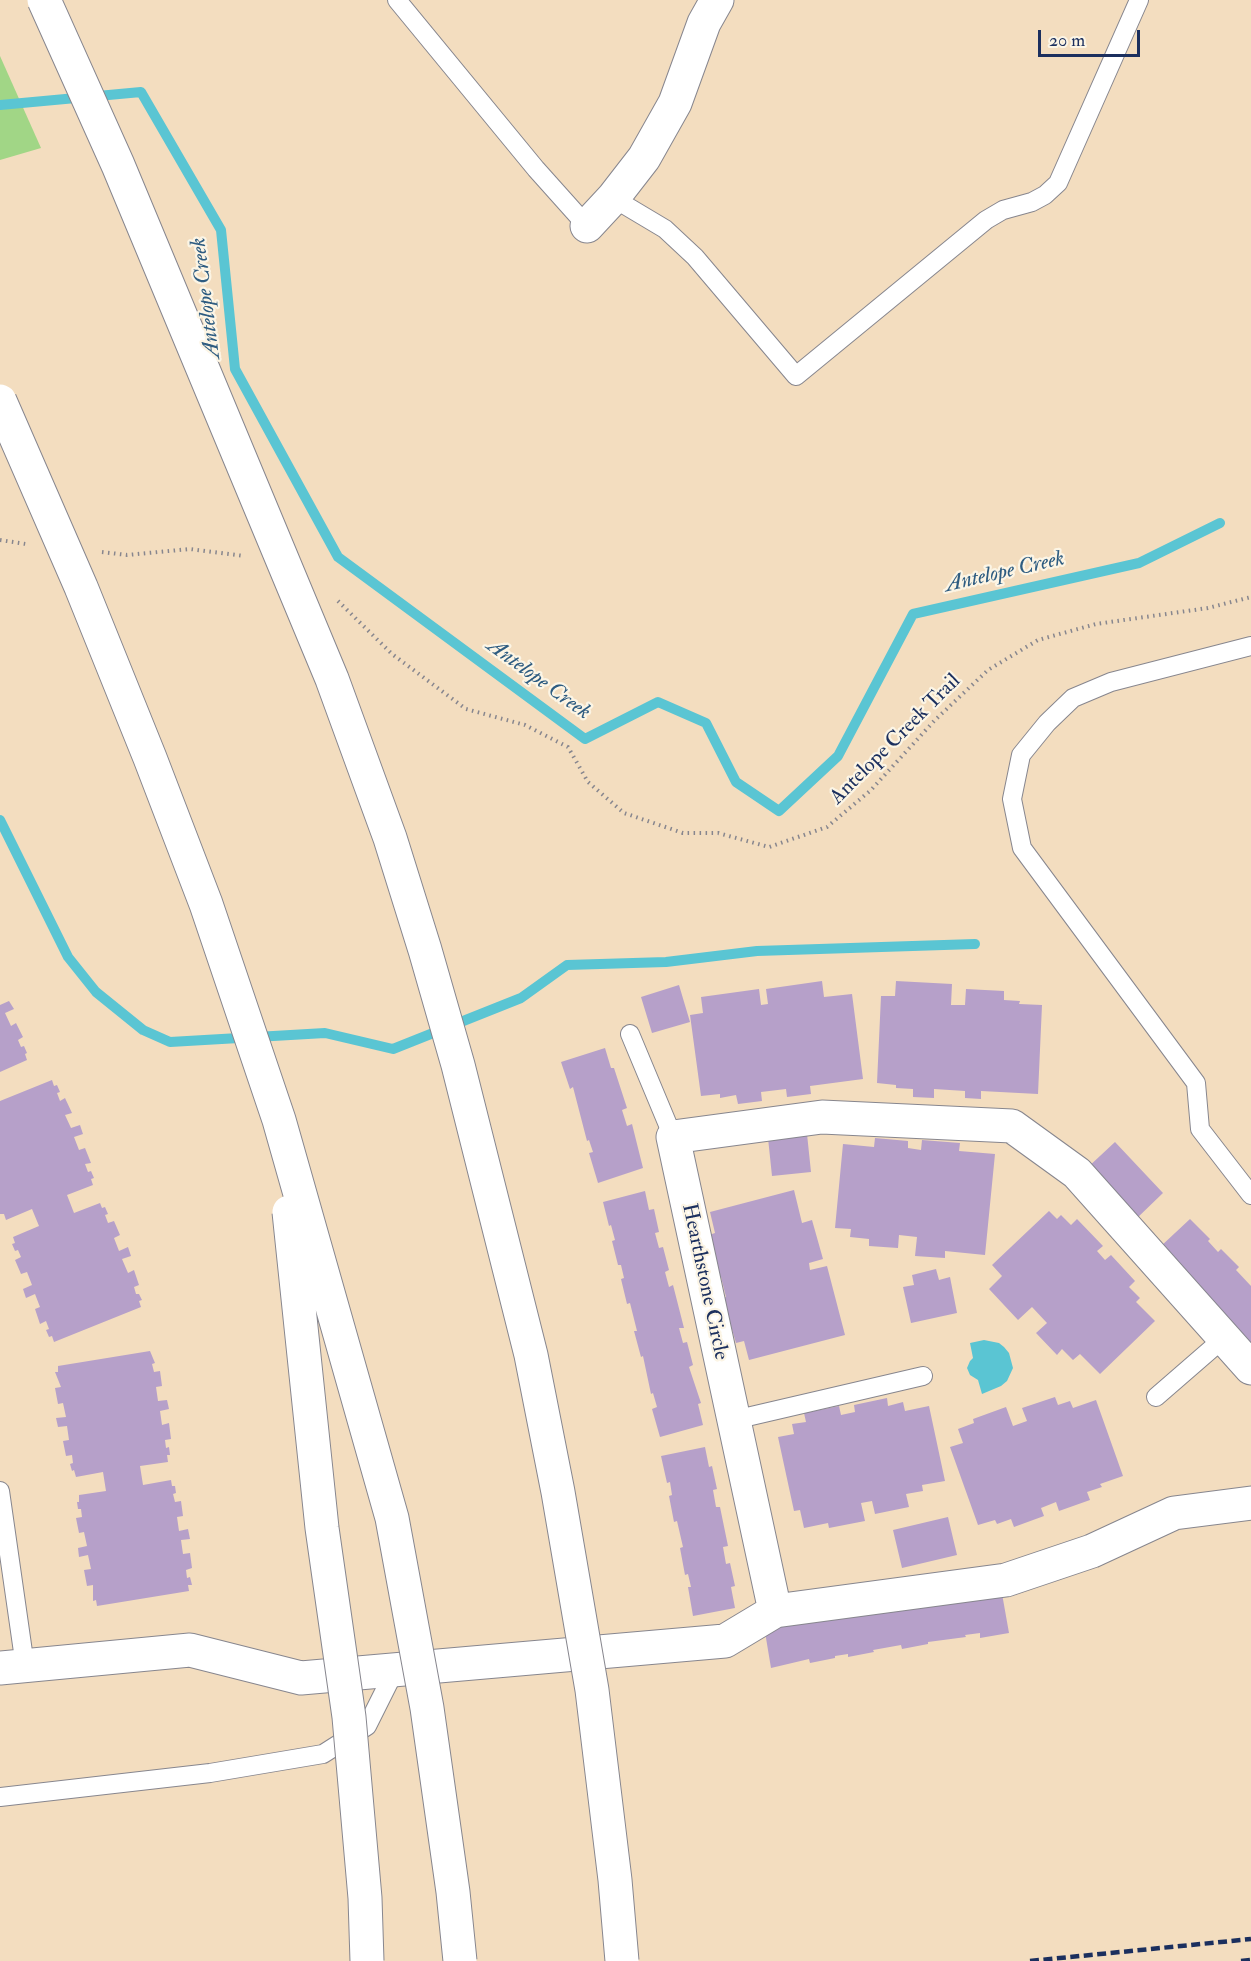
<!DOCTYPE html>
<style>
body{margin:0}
#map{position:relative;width:1251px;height:1961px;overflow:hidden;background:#f3ddbf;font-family:"IM FELL Double Pica",serif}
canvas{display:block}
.scale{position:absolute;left:1038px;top:30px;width:102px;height:27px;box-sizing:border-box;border:3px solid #1b2f5e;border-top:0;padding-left:8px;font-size:18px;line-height:21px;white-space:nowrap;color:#1b2f5e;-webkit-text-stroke:4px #fcf5e5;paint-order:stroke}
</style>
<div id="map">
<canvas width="1251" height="1961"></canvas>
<div class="scale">20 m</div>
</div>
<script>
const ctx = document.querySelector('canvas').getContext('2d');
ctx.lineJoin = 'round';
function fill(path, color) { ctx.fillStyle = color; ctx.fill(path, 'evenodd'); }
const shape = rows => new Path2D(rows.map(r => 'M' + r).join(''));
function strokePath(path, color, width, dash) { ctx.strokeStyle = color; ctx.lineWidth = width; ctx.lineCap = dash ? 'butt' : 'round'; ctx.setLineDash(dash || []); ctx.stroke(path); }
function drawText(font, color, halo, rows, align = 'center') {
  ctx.font = font + ' "IM FELL Double Pica",serif'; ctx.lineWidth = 4.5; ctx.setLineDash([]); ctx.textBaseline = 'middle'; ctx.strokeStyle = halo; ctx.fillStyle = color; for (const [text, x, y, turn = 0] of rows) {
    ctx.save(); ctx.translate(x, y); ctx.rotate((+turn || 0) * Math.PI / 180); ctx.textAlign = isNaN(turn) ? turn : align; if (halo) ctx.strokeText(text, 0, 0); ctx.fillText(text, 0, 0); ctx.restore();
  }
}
fill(shape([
 [0,56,41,148,0,160]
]), '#a1d686');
fill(shape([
 [984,1340,999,1343,1004,1347,1009,1353,1013,1368,1007,1381,1001,1386,982,1394,978,1380,970,1375,967,1368,970,1361,973,1358,970,1343]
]), '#5ac5d3');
strokePath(shape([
 [0,105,141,92,221,230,235,369,338,557,585,739,658,702,706,723,736,782,779,811,838,756,913,614,1139,563,1220,523],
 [0,820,68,957,96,992,143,1030,170,1042,325,1033,393,1049,521,998,567,965,666,962,757,951,975,944]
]), '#5ac5d3', 10);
fill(shape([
 [822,981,824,997,852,994,863,1079,810,1086,811,1094,787,1097,786,1089,761,1092,762,1101,738,1104,736,1095,720,1098,720,1094,701,1096,690,1015,703,1013,701,997,759,989,761,1005,768,1004,766,989],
 [896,981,952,984,951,1005,965,1005,966,989,1004,991,1004,1000,1020,1001,1019,1004,1042,1005,1038,1094,981,1091,981,1099,965,1098,965,1091,934,1089,934,1098,913,1097,913,1089,896,1088,896,1085,877,1083,881,996,895,996],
 [679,985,690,1022,652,1033,641,997],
 [9,1001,14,1009,5,1013,11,1026,16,1023,23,1037,18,1040,21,1047,24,1046,27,1053,25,1054,27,1060,0,1072,0,1005],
 [605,1048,611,1068,614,1068,627,1108,622,1110,627,1126,632,1124,643,1168,598,1183,589,1153,593,1152,589,1140,587,1141,573,1087,570,1089,561,1062],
 [52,1080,54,1086,57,1085,60,1092,57,1093,60,1101,65,1098,72,1113,65,1115,71,1128,80,1125,83,1134,74,1137,79,1150,85,1148,91,1163,85,1164,88,1172,91,1171,94,1178,91,1179,93,1185,67,1195,74,1213,100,1203,102,1208,105,1207,108,1214,105,1215,108,1223,114,1221,120,1235,114,1238,119,1251,128,1247,131,1256,122,1259,128,1273,134,1270,139,1285,134,1287,136,1294,139,1294,142,1300,139,1301,141,1307,54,1342,52,1336,49,1337,46,1330,49,1329,46,1321,40,1324,35,1309,40,1307,35,1294,26,1298,23,1289,32,1285,27,1272,21,1274,15,1260,21,1257,18,1250,15,1251,12,1244,15,1243,13,1237,39,1226,32,1209,6,1220,4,1214,0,1214,0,1101],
 [807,1134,811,1172,772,1176,768,1138],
 [875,1138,908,1141,908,1148,921,1150,922,1140,960,1143,959,1151,995,1154,985,1255,945,1251,945,1258,915,1256,917,1237,899,1235,898,1248,869,1246,869,1239,850,1237,851,1229,835,1228,843,1144,874,1147],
 [1115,1142,1163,1193,1135,1220,1086,1169],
 [794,1190,802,1223,812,1220,823,1259,809,1263,810,1270,827,1266,845,1335,749,1360,744,1341,736,1343,731,1326,723,1328,716,1300,726,1297,721,1277,713,1279,709,1235,715,1233,710,1212],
 [645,1191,649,1210,654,1209,659,1232,655,1233,659,1248,663,1247,669,1270,665,1272,669,1287,673,1285,684,1328,679,1328,683,1343,687,1342,693,1365,689,1367,701,1403,698,1404,703,1425,660,1437,652,1409,657,1407,653,1393,651,1394,643,1356,641,1357,634,1331,637,1331,630,1303,627,1304,621,1279,624,1278,621,1265,618,1265,612,1241,615,1240,611,1225,609,1226,603,1202],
 [1049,1211,1057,1219,1061,1215,1071,1225,1077,1219,1103,1246,1097,1251,1105,1260,1111,1255,1135,1281,1129,1287,1140,1298,1136,1302,1155,1321,1100,1374,1080,1354,1073,1360,1062,1349,1057,1355,1036,1333,1047,1323,1032,1307,1018,1320,989,1289,1002,1276,992,1265],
 [1190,1219,1210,1239,1208,1241,1218,1252,1221,1249,1239,1267,1236,1270,1251,1286,1251,1354,1160,1247],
 [936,1269,939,1280,950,1277,957,1313,911,1323,903,1287,914,1285,912,1275],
 [150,1351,155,1363,152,1364,154,1372,160,1371,162,1386,156,1387,158,1401,167,1400,169,1409,160,1411,162,1425,169,1423,171,1439,165,1440,166,1448,169,1447,170,1455,167,1455,168,1462,140,1466,143,1485,171,1480,172,1486,175,1486,176,1493,173,1494,175,1502,181,1501,183,1516,177,1517,179,1531,188,1529,190,1539,181,1540,183,1554,190,1553,192,1568,186,1570,187,1578,190,1577,192,1585,188,1585,189,1591,97,1606,96,1600,93,1601,93,1585,87,1586,84,1570,91,1569,88,1555,79,1557,78,1548,87,1546,84,1532,79,1533,76,1518,82,1517,81,1509,78,1509,77,1502,79,1502,79,1495,106,1491,103,1472,76,1477,74,1470,72,1471,70,1464,73,1463,72,1455,66,1456,63,1441,69,1440,67,1426,58,1427,56,1418,66,1417,63,1403,58,1404,55,1388,61,1387,55,1372,58,1372,58,1366],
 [1055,1397,1058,1405,1070,1401,1073,1408,1096,1400,1123,1476,1100,1484,1102,1487,1087,1492,1090,1500,1059,1511,1056,1502,1041,1508,1044,1516,1014,1527,1011,1519,997,1524,995,1520,978,1525,950,1447,963,1443,958,1429,974,1423,973,1419,1006,1407,1013,1426,1027,1421,1022,1408],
 [887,1398,888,1406,903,1402,905,1411,929,1406,945,1481,922,1485,923,1491,906,1494,909,1507,875,1514,872,1501,861,1503,865,1521,829,1528,828,1523,804,1528,800,1510,794,1511,778,1437,794,1434,792,1424,806,1422,804,1413,839,1406,841,1415,855,1412,854,1405],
 [705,1447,709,1467,712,1466,717,1489,713,1490,716,1507,720,1507,728,1546,723,1547,726,1564,730,1563,735,1586,731,1587,735,1608,693,1616,688,1587,691,1587,688,1574,685,1575,680,1548,683,1547,677,1521,674,1522,669,1496,672,1495,670,1482,667,1483,661,1456],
 [948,1517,957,1555,902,1568,893,1530],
 [1001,1588,1009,1633,980,1638,980,1633,965,1635,966,1637,928,1642,928,1644,902,1649,901,1645,873,1650,874,1652,848,1657,848,1654,835,1656,835,1658,810,1663,809,1659,771,1668,764,1626]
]), '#b6a0c9');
const service = shape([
 [397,0,536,169,587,226],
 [613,198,665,229,695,257,796,376,986,220,1003,210,1032,202,1045,195,1058,183,1139,0],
 [1251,646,1111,682,1073,698,1047,723,1021,755,1012,799,1022,848,1196,1083,1200,1129,1251,1195],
 [630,1034,673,1137],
 [1156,1397,1224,1338],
 [734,1420,923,1376],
 [0,1491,25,1666],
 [0,1797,210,1773,323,1754,367,1726,395,1670]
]);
const minor = shape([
 [587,226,613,198,644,158,675,103,704,23,717,0],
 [1251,1368,1077,1173,1012,1126,822,1117,673,1137,775,1611,1006,1580,1092,1551,1174,1513,1251,1503],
 [0,1668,190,1650,301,1678,725,1641,775,1611]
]);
strokePath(service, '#87868e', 20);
strokePath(minor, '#87868e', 35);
strokePath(shape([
 [0,540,26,544],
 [102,552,127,555,190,549,244,556],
 [338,601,392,654,466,709,525,725,568,747,588,782,624,813,683,833,718,833,769,847,827,827,871,790,935,720,988,670,1038,640,1096,624,1208,608,1251,597]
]), '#87868e', 4, [1.5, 4.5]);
strokePath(service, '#fff', 18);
strokePath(minor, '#fff', 33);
strokePath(shape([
 [1030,1961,1251,1939],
 [1241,1961,1251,1960]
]), '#1b2f5e', 4.5, [9, 4.5]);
const motorwayBridge = shape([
 [44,0,118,165,332,679,390,838,425,950,458,1065,531,1355,558,1492,592,1690,615,1880,622,1961],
 [0,401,81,587,150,758,206,904,279,1120,392,1518,427,1708,453,1892,460,1961],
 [289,1212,322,1528,349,1717,365,1898,367,1961]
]);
strokePath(motorwayBridge, '#87868e', 35, []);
strokePath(motorwayBridge, '#fff', 33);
drawText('21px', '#1b2f5e', '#fcf5e5', [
 ["Antelope Creek Trail",896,740,-45],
 ["Hearthstone Circle",704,1282,78]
]);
drawText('italic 22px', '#2e5c81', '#fcf5e5', [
 ["Antelope Creek",207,298,-97],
 ["Antelope Creek",1005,573,-13],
 ["Antelope Creek",538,680,36]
]);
</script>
